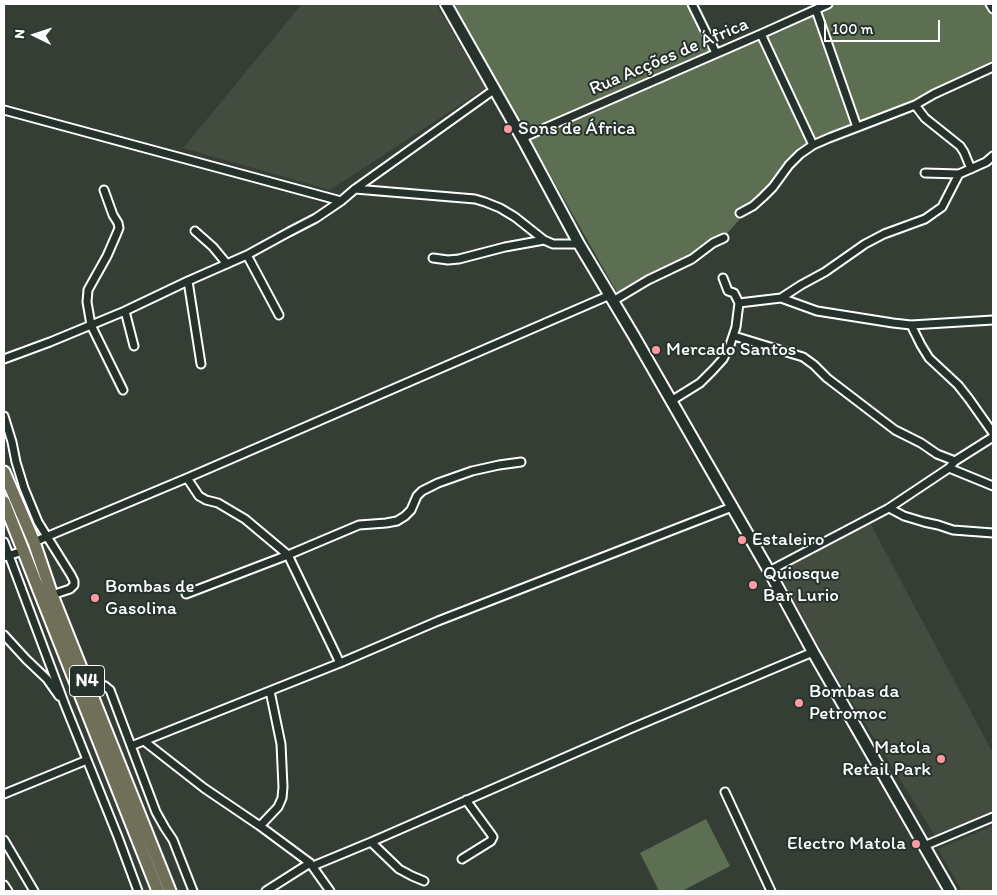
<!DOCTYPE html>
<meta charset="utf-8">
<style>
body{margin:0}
#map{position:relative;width:997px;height:895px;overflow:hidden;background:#343e35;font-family:Itim,sans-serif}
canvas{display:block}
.frame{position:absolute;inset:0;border:5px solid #fff;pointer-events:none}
.north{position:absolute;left:10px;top:10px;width:50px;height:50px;-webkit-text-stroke:4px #26332d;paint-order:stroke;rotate:274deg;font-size:14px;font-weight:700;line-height:20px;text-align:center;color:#fff}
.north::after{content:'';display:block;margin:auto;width:18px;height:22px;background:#fff;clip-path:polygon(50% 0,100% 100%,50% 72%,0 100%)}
.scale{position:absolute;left:824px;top:20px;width:116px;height:22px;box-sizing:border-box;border:2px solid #fff;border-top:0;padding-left:6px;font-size:15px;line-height:18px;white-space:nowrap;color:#fff;-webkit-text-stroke:4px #26332d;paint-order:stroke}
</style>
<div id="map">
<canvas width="997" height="895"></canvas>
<div class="frame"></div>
<div class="north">N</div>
<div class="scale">100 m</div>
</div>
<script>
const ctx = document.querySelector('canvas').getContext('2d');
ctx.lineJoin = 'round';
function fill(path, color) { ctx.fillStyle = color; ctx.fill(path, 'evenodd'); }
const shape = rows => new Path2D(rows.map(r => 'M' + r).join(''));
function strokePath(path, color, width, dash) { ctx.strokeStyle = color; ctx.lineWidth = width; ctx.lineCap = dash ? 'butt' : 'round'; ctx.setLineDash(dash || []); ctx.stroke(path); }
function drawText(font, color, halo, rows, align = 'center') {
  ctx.font = font + ' Itim,sans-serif'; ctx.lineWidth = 4; ctx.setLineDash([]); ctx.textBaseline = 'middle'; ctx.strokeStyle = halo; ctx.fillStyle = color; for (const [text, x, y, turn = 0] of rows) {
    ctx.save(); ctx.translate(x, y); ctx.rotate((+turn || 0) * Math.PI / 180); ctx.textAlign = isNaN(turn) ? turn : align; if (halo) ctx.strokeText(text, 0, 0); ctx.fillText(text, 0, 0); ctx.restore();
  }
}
fill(shape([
 [302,4,436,4,486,88,330,190,183,148],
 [870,523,993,753,993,813,937,839,773,575],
 [993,826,993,891,962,891,938,849]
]), '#444b3f');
fill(shape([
 [453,4,692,4,707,43,713,52,828,4,993,4,993,71,806,152,742,213,739,220,725,236,688,258,619,296],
 [706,819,730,866,682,891,659,891,640,853]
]), '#5c6f52');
const minor = shape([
 [692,4,716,53],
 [990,4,993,9],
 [816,10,857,127],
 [761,34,813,145],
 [915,105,925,118,960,146,964,152,971,169],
 [4,110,341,201],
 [522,138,761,34,828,4],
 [925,173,959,174,986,162,993,156],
 [355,189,475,199,485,202,500,208,515,217,544,240,553,244,579,244],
 [104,190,113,215,118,223,119,228,117,233,107,256,88,290,87,302,91,325,123,390],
 [740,213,753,206,763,197,773,187,789,165,800,154,813,145,829,138,915,105,934,94,993,67],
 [195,231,213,247,227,264],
 [247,255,279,315],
 [433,258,448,260,459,259,505,247,544,240],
 [188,281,201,364],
 [781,298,817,311,893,323,911,325,993,320],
 [613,301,648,280,692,259,713,243,724,238],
 [739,303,781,298,801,285,825,272,865,244,884,234,925,219,942,207,959,174],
 [125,311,134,346],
 [911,325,921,345,929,358,958,385,969,399,993,433],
 [734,336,803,357,814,365,827,378,895,430,921,443,937,454,955,461],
 [4,359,50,342,125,311,188,281,247,255,289,232,316,218,341,201,355,189,495,89],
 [671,401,700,383,713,370,723,359,730,345,736,327,739,303,734,293,728,291,723,278],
 [4,416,12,442,16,462,24,488,38,522,71,575,74,581,74,585,70,589,52,595],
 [949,468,993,486],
 [187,478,199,496,206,500,218,503,245,519,288,555,340,663],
 [889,508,904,516,924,522,938,525,953,530,993,533],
 [4,542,65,705,118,837,138,891],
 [34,542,187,478,610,295],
 [4,557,23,551],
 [769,571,889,508,949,468,955,461,993,437],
 [186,594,288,555,359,525,386,523,397,521,405,516,411,510,417,496,422,491,438,483,472,471,499,465,521,462],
 [4,635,26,659,47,679,59,696],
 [92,695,105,686,110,690,156,812,165,828,173,840,193,891],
 [144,741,204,788,260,826,310,863,330,891],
 [131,746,340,663,438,621,732,507],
 [725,792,771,891],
 [4,794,87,760],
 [260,826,278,807,282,798,283,787,281,744,270,691],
 [4,840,34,891],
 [371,842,399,869,412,876,424,881],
 [924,846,993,817],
 [462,859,491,841,493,837,491,834,466,800],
 [313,866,371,842,632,728,813,652],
 [4,885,8,891],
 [266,891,310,863]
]);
const secondary = shape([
 [446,4,522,138,579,244,634,336,769,571,813,652,950,891]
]);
const trunk = shape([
 [4,472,34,542,52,595,170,891],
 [4,502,158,891]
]);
strokePath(minor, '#fff', 11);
strokePath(secondary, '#fff', 14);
strokePath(trunk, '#fff', 15);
strokePath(minor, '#26332d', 7);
strokePath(secondary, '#26332d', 10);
strokePath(trunk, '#706f59', 11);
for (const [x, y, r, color] of [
 [508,129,5,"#ff9aa2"],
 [656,350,5,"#ff9aa2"],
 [742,540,5,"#ff9aa2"],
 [753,585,5,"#ff9aa2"],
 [95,598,5,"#ff9aa2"],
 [799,703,5,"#ff9aa2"],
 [941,759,5,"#ff9aa2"],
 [916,844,5,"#ff9aa2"]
]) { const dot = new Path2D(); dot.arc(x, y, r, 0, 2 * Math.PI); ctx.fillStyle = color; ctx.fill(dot); strokePath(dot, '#26332d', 2); }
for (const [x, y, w] of [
 [87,681,35]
]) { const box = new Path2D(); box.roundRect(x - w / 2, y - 15.5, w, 31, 4); ctx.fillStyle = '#26332d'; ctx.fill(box); strokePath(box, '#fff', 1); }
drawText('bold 18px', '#fff', null, [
 ["N4",87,681]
]);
drawText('19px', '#fff', '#26332d', [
 ["Rua Acções de África",669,57,-23]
]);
drawText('19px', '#fff', '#26332d', [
 ["Sons de África",518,129],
 ["Mercado Santos",666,350],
 ["Estaleiro",752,540],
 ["Quiosque",763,574],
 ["Bar Lurio",763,596],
 ["Bombas de",105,587],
 ["Gasolina",105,609],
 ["Bombas da",809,692],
 ["Petromoc",809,714],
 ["Matola",931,748,"right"],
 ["Retail Park",931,770,"right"],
 ["Electro Matola",906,844,"right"]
], 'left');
</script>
